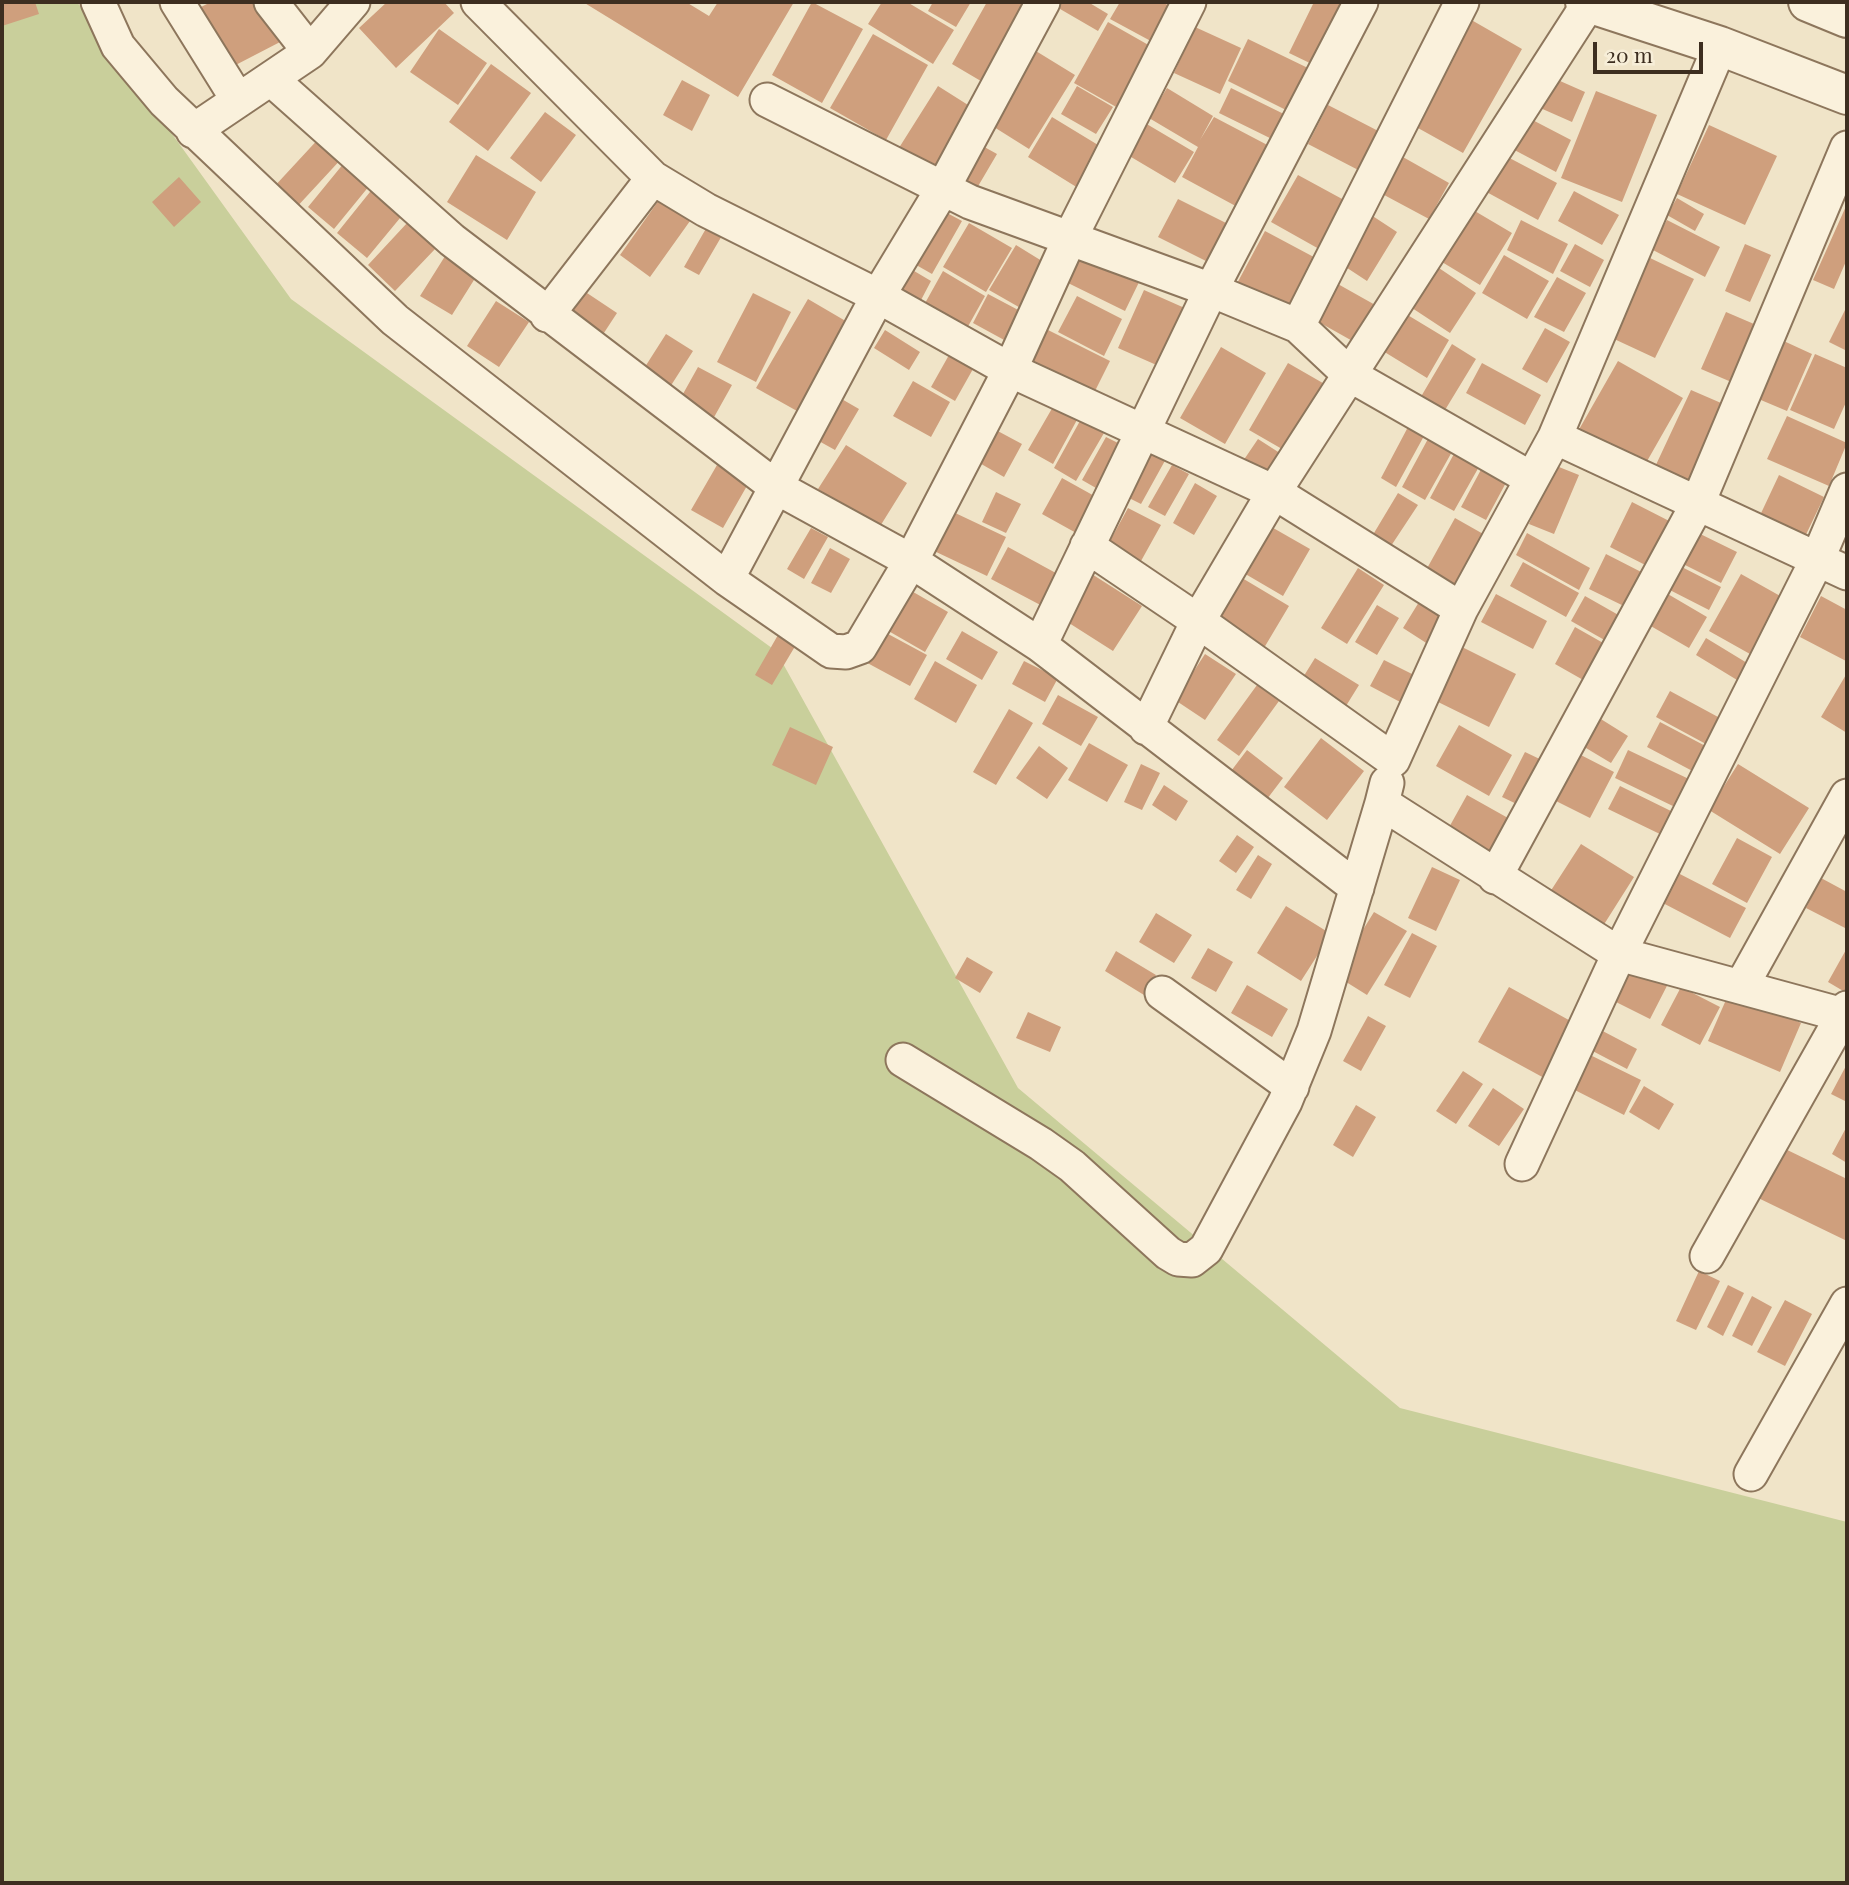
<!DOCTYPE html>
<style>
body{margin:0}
#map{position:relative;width:1849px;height:1885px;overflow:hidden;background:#f0e4c8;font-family:"Playfair Display",serif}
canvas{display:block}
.frame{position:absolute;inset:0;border:4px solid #3d2e20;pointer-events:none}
.scale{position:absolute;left:1593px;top:42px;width:110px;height:32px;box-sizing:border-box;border:4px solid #3d2e20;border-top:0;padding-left:9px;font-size:21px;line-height:24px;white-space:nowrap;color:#3d2e20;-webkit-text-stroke:5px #f7eed8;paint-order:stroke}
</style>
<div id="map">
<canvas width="1849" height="1885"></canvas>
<div class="frame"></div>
<div class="scale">20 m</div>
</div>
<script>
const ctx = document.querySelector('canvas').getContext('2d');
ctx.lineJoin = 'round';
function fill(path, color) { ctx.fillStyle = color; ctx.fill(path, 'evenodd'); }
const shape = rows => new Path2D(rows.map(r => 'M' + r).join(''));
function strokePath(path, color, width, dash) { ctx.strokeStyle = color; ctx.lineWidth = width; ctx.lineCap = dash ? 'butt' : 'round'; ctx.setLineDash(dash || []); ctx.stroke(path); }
fill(shape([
 [2,2,77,2,291,299,776,651,1018,1088,1400,1408,1847,1522,1847,1883,2,1883]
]), '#c9cf9b');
fill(shape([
 [2,2,35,2,39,14,2,26],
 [211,2,261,2,282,41,226,70,195,10],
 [387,2,444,2,454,13,396,68,359,28],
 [583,2,686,2,709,16,718,2,794,2,738,97],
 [812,2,863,29,822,103,772,75],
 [882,2,907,2,954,30,933,64,868,24],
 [933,2,971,2,956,27,928,11],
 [987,2,1040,2,991,87,952,64],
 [1048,2,1088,2,1108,14,1098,31],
 [1120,2,1162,2,1179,11,1160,46,1110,19],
 [1314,2,1347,2,1316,66,1289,53],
 [1468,18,1522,49,1463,153,1409,123],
 [1108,22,1152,47,1118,108,1074,83],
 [1195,27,1241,48,1220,94,1174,73],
 [439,29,487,63,458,105,410,72],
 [873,34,928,65,886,140,830,108],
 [1248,39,1310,69,1290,112,1228,81],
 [1031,48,1075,75,1029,149,986,122],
 [491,64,531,93,488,151,449,122],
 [1551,77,1585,92,1572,122,1538,107],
 [682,80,710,95,692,131,663,115],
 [938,86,976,110,936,175,897,151],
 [1077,86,1113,107,1096,134,1061,114],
 [1167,88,1213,116,1200,140,1214,117,1275,149,1243,210,1182,177,1198,147,1149,118],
 [1231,88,1294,119,1282,144,1219,113],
 [1596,91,1657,115,1622,202,1561,178],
 [1328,105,1386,135,1366,174,1308,144],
 [545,112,576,135,541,182,510,158],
 [1521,114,1571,140,1556,172,1505,145],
 [1052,117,1103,148,1078,188,1028,157],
 [1145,123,1194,152,1175,183,1126,154],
 [1709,125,1777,156,1745,225,1677,194],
 [322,135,344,156,294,210,272,189],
 [979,144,997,154,977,188,959,177],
 [1394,152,1449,183,1429,219,1373,189],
 [1500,153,1557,183,1538,220,1481,189],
 [476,155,536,192,507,240,447,202],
 [344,163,370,185,334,229,308,207],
 [1298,175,1355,206,1328,254,1271,222],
 [179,177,201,202,174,227,152,202],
 [374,187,405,212,367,258,337,233],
 [1574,191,1619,215,1602,245,1558,221],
 [1677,198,1704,214,1695,231,1667,215],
 [1178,199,1236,228,1216,266,1158,237],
 [659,200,690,221,650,277,620,255],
 [1847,204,1847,259,1834,289,1813,280],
 [934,206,962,221,932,274,904,258],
 [1468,207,1512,233,1480,285,1437,259],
 [1365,211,1397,232,1367,281,1335,260],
 [712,218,727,227,699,275,684,267],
 [1521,220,1568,244,1553,274,1507,250],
 [1667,220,1720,247,1705,277,1651,249],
 [408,222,436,248,395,291,368,265],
 [969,223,1012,248,986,292,943,267],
 [1265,231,1325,263,1293,323,1233,291],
 [1575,244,1604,260,1590,287,1560,271],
 [1745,244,1771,255,1750,302,1725,291],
 [1016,245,1050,266,1024,310,989,290],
 [1084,248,1142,276,1125,311,1068,283],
 [447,253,479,272,452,315,420,296],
 [1504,255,1549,281,1527,319,1482,293],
 [1650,258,1694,279,1655,358,1612,338],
 [1433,264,1476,293,1450,333,1406,304],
 [904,265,931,281,920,302,892,286],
 [943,271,985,296,966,330,924,305],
 [1557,277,1586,293,1564,332,1534,317],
 [1329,279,1377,306,1356,343,1308,316],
 [1144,290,1196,313,1170,371,1118,348],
 [584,291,617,313,596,345,563,323],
 [753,293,791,312,756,382,717,362],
 [988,294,1022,312,1006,341,973,323],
 [1077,296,1122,319,1104,356,1058,332],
 [808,299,849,323,797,411,756,388],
 [496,301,529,322,499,367,467,346],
 [1847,306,1847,351,1829,342],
 [1401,311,1449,340,1427,378,1378,348],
 [1726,312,1761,327,1736,384,1701,369],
 [1545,328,1570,342,1547,383,1522,369],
 [1046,329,1110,361,1092,397,1028,364],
 [885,330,920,352,909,370,874,348],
 [666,334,693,351,663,398,636,381],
 [1775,337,1812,354,1787,411,1749,395],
 [1452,344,1476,359,1442,415,1419,400],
 [1221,347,1266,373,1225,444,1180,418],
 [1815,354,1847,368,1847,400,1834,429,1790,410],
 [949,355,973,369,955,401,931,387],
 [1618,361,1683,398,1642,470,1577,433],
 [1288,363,1328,386,1289,453,1249,430],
 [1482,363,1541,395,1525,425,1466,393],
 [698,367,732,385,708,428,674,410],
 [913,381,950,402,931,437,893,416],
 [1691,390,1728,406,1691,486,1654,469],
 [833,394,859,409,835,450,808,435],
 [1054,405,1078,418,1053,464,1028,450],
 [1787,416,1847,443,1829,486,1767,459],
 [1081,419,1104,433,1076,481,1054,468],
 [1408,427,1424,436,1396,487,1381,478],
 [994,429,1022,444,1004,477,976,461],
 [1106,437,1128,448,1103,492,1082,480],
 [1429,437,1453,450,1425,500,1402,487],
 [1258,439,1286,457,1270,482,1241,464],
 [846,445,907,483,879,528,818,489],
 [1147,446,1167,457,1141,504,1121,494],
 [1455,452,1480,465,1454,511,1430,498],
 [1484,464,1509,477,1486,520,1461,507],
 [717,465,748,484,723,528,691,510],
 [1172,465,1189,474,1165,516,1148,507],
 [1554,465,1579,475,1554,534,1529,524],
 [1779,475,1824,497,1800,547,1755,526],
 [1062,478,1098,498,1078,534,1042,514],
 [1195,483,1217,496,1194,535,1173,523],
 [996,492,1021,504,1006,533,982,522],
 [1398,493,1418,505,1389,549,1371,538],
 [1632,502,1679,526,1657,571,1610,547],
 [1128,508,1161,525,1136,570,1104,552],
 [951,511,1006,537,987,576,932,550],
 [1455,518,1485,535,1453,588,1425,572],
 [1268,525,1310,549,1283,596,1242,572],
 [811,528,828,537,804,579,787,569],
 [1688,528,1737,552,1721,583,1673,559],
 [1527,533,1590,568,1579,590,1516,555],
 [1008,547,1065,578,1048,609,991,579],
 [830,548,850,559,831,593,811,583],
 [1606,554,1649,576,1632,610,1589,589],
 [1523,562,1579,593,1566,617,1510,586],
 [1672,562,1721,587,1709,610,1660,585],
 [1358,568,1384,585,1347,644,1321,628],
 [1087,571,1142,606,1113,651,1058,616],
 [1232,572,1289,606,1261,653,1204,619],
 [1741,574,1782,597,1750,654,1709,631],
 [908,589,948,612,925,652,885,629],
 [1661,590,1707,617,1689,648,1642,621],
 [1496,594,1547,621,1533,649,1481,622],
 [1585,596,1629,621,1615,646,1571,621],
 [1821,596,1847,610,1846,661,1800,637],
 [1419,602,1451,623,1434,648,1403,628],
 [1377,605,1399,618,1377,655,1355,642],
 [1575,627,1612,648,1592,685,1555,664],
 [782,628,800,638,772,685,755,675],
 [877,628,927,655,910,686,860,659],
 [962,631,998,652,982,680,946,659],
 [1706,638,1752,666,1742,683,1696,655],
 [1460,646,1516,674,1489,727,1434,700],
 [1205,654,1236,674,1205,720,1175,700],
 [1315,658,1359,685,1341,714,1297,687],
 [1384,660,1416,676,1402,703,1370,686],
 [935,661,977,685,956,723,914,699],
 [1024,661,1058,678,1045,702,1012,684],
 [1847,673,1847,733,1821,717],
 [1257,685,1279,701,1239,756,1217,740],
 [1670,691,1731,724,1717,750,1656,717],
 [1058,695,1098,717,1081,746,1042,724],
 [1009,709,1033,723,996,785,973,772],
 [1588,711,1628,736,1611,763,1571,739],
 [1660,722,1713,750,1700,775,1647,747],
 [1459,725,1512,755,1489,796,1436,766],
 [790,727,833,747,816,785,772,765],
 [1321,738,1364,771,1327,820,1284,787],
 [1089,743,1128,765,1107,802,1068,780],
 [1039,746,1068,768,1047,799,1016,778],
 [1247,750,1283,778,1261,807,1225,779],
 [1628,750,1691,780,1677,808,1615,778],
 [1573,751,1614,772,1590,818,1548,797],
 [1525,752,1548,763,1525,808,1502,797],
 [1141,764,1160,773,1142,810,1124,802],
 [1738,764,1809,808,1780,854,1709,810],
 [1164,785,1188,801,1176,821,1152,805],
 [1620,786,1673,812,1662,835,1608,809],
 [1467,795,1508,818,1489,853,1447,831],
 [1237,835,1254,847,1236,873,1219,861],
 [1737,838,1772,857,1747,903,1712,884],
 [1581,844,1634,877,1603,926,1550,892],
 [1258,855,1272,864,1251,899,1236,890],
 [1432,867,1460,880,1436,931,1408,918],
 [1674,871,1746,908,1730,938,1659,901],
 [1821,878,1847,892,1847,929,1806,908],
 [1286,906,1331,934,1301,981,1257,953],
 [1374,912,1407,931,1367,995,1335,975],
 [1156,913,1192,935,1174,963,1139,942],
 [1412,933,1437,946,1410,998,1384,985],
 [1208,948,1233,962,1216,992,1191,978],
 [1847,948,1847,988,1845,992,1828,982],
 [1116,951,1156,975,1144,995,1105,971],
 [967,957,993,972,980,993,955,978],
 [1629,957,1671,978,1650,1019,1608,998],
 [1247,985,1288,1009,1272,1037,1231,1013],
 [1509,987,1576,1024,1546,1079,1478,1042],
 [1681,987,1720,1007,1700,1045,1661,1025],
 [1729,993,1801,1023,1780,1072,1708,1041],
 [1028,1012,1061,1027,1050,1052,1016,1038],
 [1368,1016,1386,1026,1361,1071,1343,1061],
 [1595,1027,1637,1049,1627,1069,1585,1047],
 [1582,1051,1641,1080,1624,1115,1565,1085],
 [1847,1064,1847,1102,1831,1094],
 [1463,1071,1483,1084,1456,1124,1436,1111],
 [1644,1086,1674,1104,1659,1130,1629,1112],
 [1493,1088,1524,1109,1499,1146,1468,1126],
 [1356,1105,1376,1117,1353,1157,1333,1145],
 [1847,1126,1847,1163,1832,1154],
 [1777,1145,1847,1179,1847,1241,1752,1195],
 [1699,1271,1720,1281,1696,1330,1676,1321],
 [1728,1285,1744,1293,1723,1336,1707,1327],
 [1752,1296,1772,1307,1752,1346,1732,1336],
 [1785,1300,1812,1314,1785,1366,1757,1352]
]), '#cf9f7d');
const minor = shape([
 [98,2,118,46,164,101,395,320,727,579,831,651,846,652,860,647,911,561,1010,370,1070,238,1189,2],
 [177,2,238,100],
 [271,2,310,52],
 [478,2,653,178,706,210,878,296,1010,370,1274,492,1461,609],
 [271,79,452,240,776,487,911,561,1040,645,1357,888],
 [767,100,970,202,1211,290,1298,326,1350,375,1532,479],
 [193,131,310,52,353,2],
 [547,315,653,178],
 [1298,326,1462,2],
 [1555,437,1847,573],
 [1087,546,1198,621,1393,760,1461,609,1555,437,1720,46],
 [727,579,878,296,942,190,1043,2],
 [1040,645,1211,290,1361,2],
 [1146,728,1198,621,1274,492,1589,3],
 [1387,783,1382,803,1619,954,1843,1015],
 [1495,877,1697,505,1847,148],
 [1741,987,1847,796],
 [1162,993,1292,1087],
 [903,1060,1041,1144,1072,1166,1168,1253,1178,1259,1192,1260,1206,1249,1285,1102,1314,1031,1382,803],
 [1522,1164,1619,954,1818,558,1847,490],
 [1707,1256,1847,1008],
 [1751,1474,1847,1304]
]);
const tertiary = shape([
 [1585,2,1720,46,1847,95],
 [1808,2,1847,18]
]);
strokePath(minor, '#8d765c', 37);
strokePath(tertiary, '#8d765c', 42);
strokePath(minor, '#faf1dc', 33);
strokePath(tertiary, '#faf1dc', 38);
</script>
